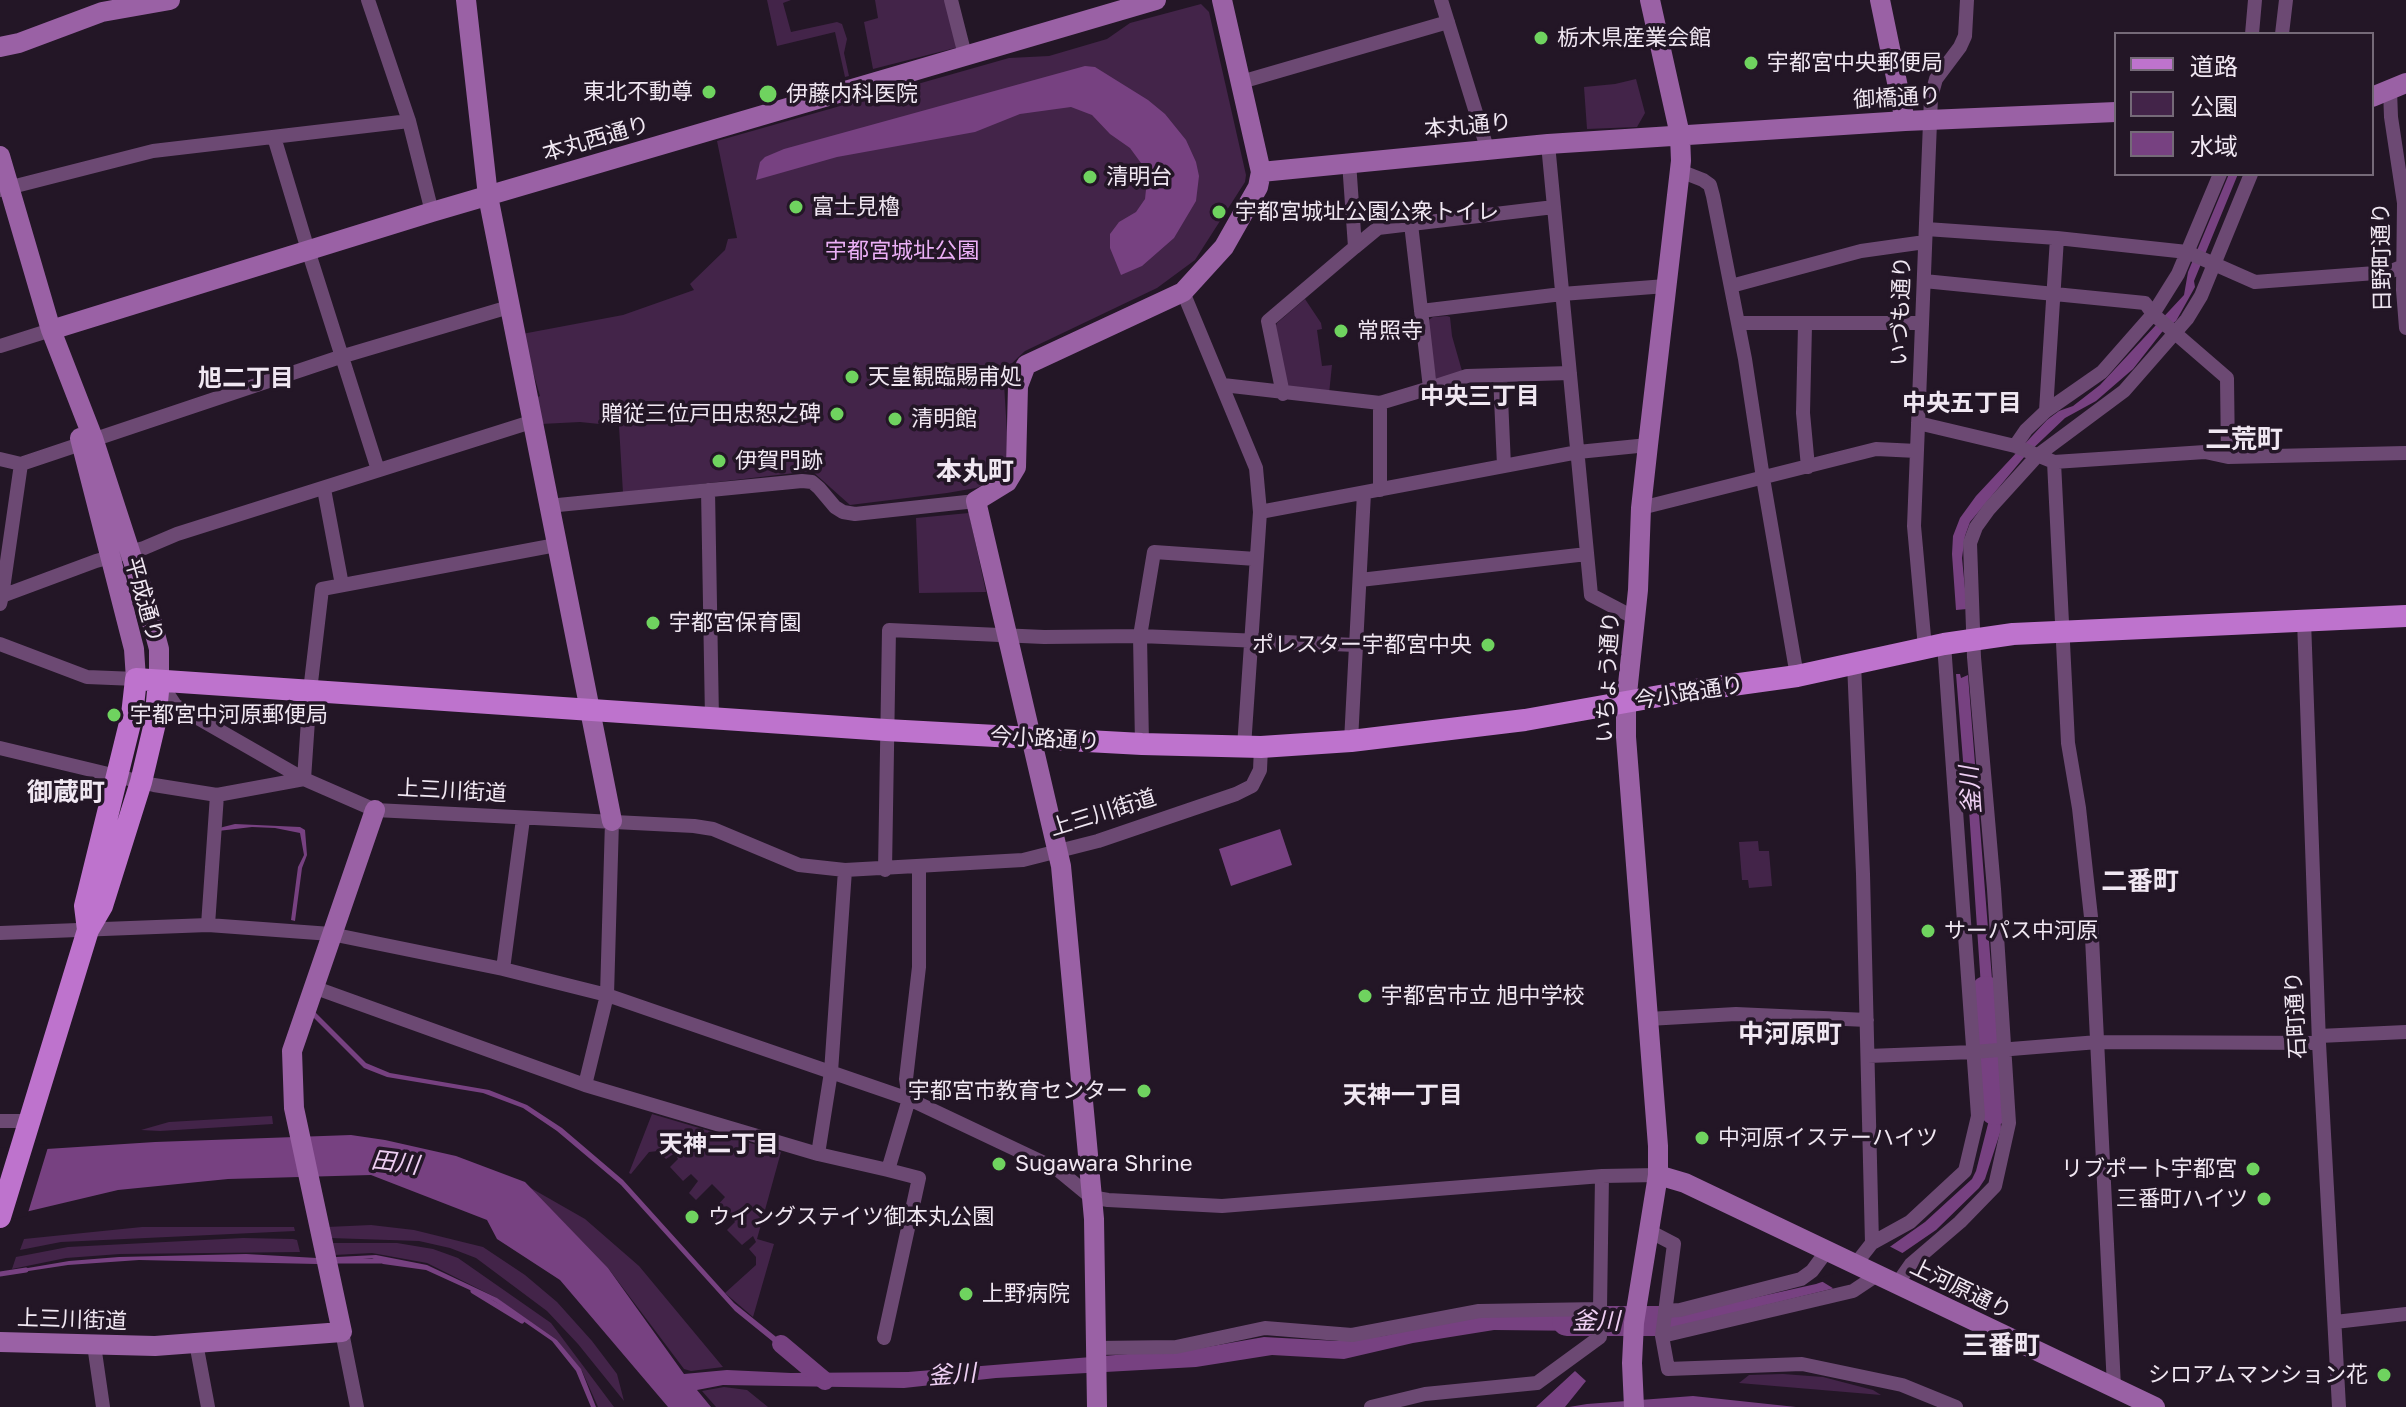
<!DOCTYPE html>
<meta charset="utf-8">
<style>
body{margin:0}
#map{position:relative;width:2406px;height:1407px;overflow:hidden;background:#231626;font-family:"Golos Text","Noto Sans JP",sans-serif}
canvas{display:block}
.legend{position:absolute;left:2114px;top:32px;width:260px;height:144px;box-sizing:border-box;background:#231626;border:2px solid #756a78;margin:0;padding:10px 14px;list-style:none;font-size:24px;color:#f0e7f2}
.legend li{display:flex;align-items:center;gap:16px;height:40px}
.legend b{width:40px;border:2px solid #756a78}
</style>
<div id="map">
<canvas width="2406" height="1407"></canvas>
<ul class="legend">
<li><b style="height:10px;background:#be73cd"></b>道路</li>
<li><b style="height:22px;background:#432449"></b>公園</li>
<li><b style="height:22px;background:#774181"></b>水域</li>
</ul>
</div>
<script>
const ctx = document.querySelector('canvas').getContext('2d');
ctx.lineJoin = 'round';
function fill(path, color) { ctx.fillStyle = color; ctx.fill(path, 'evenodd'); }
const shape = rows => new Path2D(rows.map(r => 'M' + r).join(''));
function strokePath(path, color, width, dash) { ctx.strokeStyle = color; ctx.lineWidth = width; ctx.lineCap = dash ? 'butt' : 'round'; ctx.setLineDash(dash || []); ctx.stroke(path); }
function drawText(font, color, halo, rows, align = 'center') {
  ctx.font = font + ' "Golos Text","Noto Sans JP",sans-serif'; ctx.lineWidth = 7; ctx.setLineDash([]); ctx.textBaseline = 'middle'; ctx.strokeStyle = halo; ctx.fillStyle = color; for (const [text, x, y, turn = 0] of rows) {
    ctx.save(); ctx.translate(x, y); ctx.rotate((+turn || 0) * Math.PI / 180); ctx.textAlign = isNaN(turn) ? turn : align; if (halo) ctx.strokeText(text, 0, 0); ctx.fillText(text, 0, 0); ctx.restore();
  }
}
fill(shape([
 [767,0,791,0,783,3,791,32,837,22,842,24,847,39,844,53,849,76,845,77,835,32,777,46],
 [875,0,947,0,959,47,873,69,864,22,878,18],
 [1201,4,1209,12,1246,175,1245,182,1195,260,1157,288,1025,351,1009,366,1004,384,1009,464,999,479,976,488,947,493,850,505,812,471,623,493,619,426,580,422,541,424,535,398,540,396,522,334,623,315,694,290,690,284,725,250,728,239,737,238,717,141,1009,58,1049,56,1107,39,1130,23],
 [1636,79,1645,113,1637,127,1587,129,1584,87,1615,84],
 [1305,299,1321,323,1322,329,1317,330,1322,366,1332,365,1329,394,1288,389,1273,332,1277,323],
 [1447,316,1450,317,1452,336,1462,371,1436,380,1427,321,1433,317],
 [969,513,986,592,919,593,916,518],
 [1758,841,1759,851,1769,851,1772,886,1749,888,1748,880,1742,880,1739,842],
 [652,1114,781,1152,757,1239,774,1244,753,1317,725,1293,756,1265,756,1257,749,1249,756,1242,753,1236,742,1245,727,1230,735,1222,728,1212,717,1222,709,1215,725,1197,712,1184,696,1200,689,1193,698,1181,691,1174,683,1181,670,1167,678,1159,675,1153,666,1159,658,1151,649,1152,631,1174,629,1173],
 [272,1116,273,1124,160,1131,141,1130,169,1122],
 [529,1187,585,1219,639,1266,723,1367,691,1371,684,1369,608,1268],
 [371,1225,414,1230,483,1247,525,1275,557,1302,592,1341,617,1374,624,1401,578,1344,547,1311,476,1258,450,1248,419,1241,330,1238,327,1227],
 [142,1227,294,1227,295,1231,61,1242,20,1250,24,1239],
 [243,1238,293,1239,297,1240,300,1252,120,1254,66,1258,12,1269,16,1257,68,1247],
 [333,1243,397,1243,433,1249,458,1258,551,1323,614,1407,598,1407,582,1371,557,1340,495,1297,427,1263,372,1253,334,1255],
 [1783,1374,1823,1377,1873,1390,1881,1395,1739,1383,1749,1375],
 [724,1387,747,1390,768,1407,716,1407,702,1391]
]), '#432449');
fill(shape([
 [1085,66,1095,67,1148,100,1165,114,1186,140,1196,162,1199,176,1196,201,1174,238,1142,266,1121,275,1110,248,1110,234,1119,222,1136,212,1145,199,1147,180,1141,163,1130,148,1110,134,1092,115,1071,107,1020,114,975,132,837,157,756,180,760,162,765,157,784,149],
 [2229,174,2238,174,2194,281,2195,287,2176,321,2162,332,2133,369,2096,401,2065,418,2025,456,1970,522,1965,536,1962,558,1967,609,1956,610,1952,554,1953,536,1960,518,1976,496,2047,420,2059,411,2073,406,2100,385,2184,295,2188,272],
 [1956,674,1960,674,1961,678,1968,675,1996,1030,1984,1031,1969,810,1967,810],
 [235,824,300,827,305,830,307,855,302,868,295,921,291,920,298,867,304,855,300,833,275,828,252,827,218,831,219,828],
 [1280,829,1292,865,1231,886,1219,849],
 [314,1011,366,1063,390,1073,489,1090,527,1105,562,1128,623,1180,734,1303,801,1357,798,1362,735,1311,621,1185,557,1131,523,1108,483,1093,387,1077,364,1068,312,1016],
 [1999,1071,2001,1130,1985,1179,1979,1188,1936,1230,1869,1276,1831,1289,1673,1328,1672,1316,1816,1284,1857,1270,1925,1222,1972,1179,1976,1171,1989,1120,1986,1072],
 [351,1135,385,1140,456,1156,525,1182,608,1268,684,1374,727,1370,791,1373,908,1372,1201,1348,1264,1337,1337,1341,1383,1336,1477,1316,1594,1315,1593,1331,1494,1330,1413,1343,1344,1359,1272,1355,1196,1367,996,1378,904,1388,723,1385,697,1390,711,1407,668,1407,560,1280,497,1239,487,1220,371,1175,228,1179,118,1190,0,1218,0,1152,155,1142],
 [246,1254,317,1258,376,1255,427,1265,497,1298,557,1340,581,1369,596,1407,591,1407,576,1371,552,1341,494,1301,426,1270,383,1264,372,1258,317,1264,139,1260,68,1265,22,1272,22,1269,69,1261,119,1257],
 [1575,1371,1586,1381,1565,1407,1536,1407],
 [1693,1396,1796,1407,1569,1407,1587,1404]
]), '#774181');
fill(shape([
 [49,1144,27,1216,0,1222,0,1148],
 [1889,1246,1908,1256,1883,1272,1836,1290,1818,1279,1855,1266]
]), '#231626');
strokePath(shape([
 [335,1261,381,1261],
 [0,1274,26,1270],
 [473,1291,522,1321]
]), '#774181', 5);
strokePath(shape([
 [781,1344,825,1381]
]), '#774181', 18);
strokePath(shape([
 [1986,991,1995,1110],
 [1567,1321,1673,1321,1698,1317]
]), '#774181', 30);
strokePath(shape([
 [368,0,409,121,432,212],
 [951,0,965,55],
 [1441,0,1487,148],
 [2252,34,2255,0],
 [2282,34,2286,0],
 [1241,82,1448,22],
 [2390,90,2391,117,2404,203,2403,290,2406,328],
 [274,137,308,250,378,470],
 [1548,144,1591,595,1635,618],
 [1680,171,1703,180,1710,185,1713,196,1745,359,1763,478,1797,676],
 [0,190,153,151,409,121],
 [1926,229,2057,238,2187,252,2255,282,2389,272,2406,265],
 [1355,247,1378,228,1554,207],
 [1924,281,2145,303,2153,314,2227,378,2228,457],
 [1731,286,1861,251,1925,242],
 [1183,292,1256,468,1260,512,1244,747],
 [1421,311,1562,294,1666,286],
 [1738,323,1922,323],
 [1805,325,1803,413,1808,467],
 [0,346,51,330],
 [1500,375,1504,466],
 [1223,385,1380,403,1430,388,1411,224],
 [1430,388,1467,376,1570,373],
 [1283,394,1268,321,1355,247,1349,162],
 [1380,403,1380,490],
 [2046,411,2057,238],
 [1918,423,2015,446,2054,462,2205,452,2228,457,2406,453],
 [2015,446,2026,430,2046,411,2102,372,2153,314,2178,274,2220,174],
 [0,459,21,464,2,596],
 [2054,462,2068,743,2079,808,2091,917,2114,1387],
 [21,464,337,358,509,307],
 [324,489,342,585],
 [708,490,712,719],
 [548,506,802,481,812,482,819,488,835,507,843,512,855,514,976,501],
 [1641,508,1876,449,1917,451],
 [1260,512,1578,452,1648,445],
 [1360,580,1587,554],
 [0,604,2,596,96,561,144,548,177,534,531,422],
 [2304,620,2319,1043,2339,1407],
 [0,644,87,677,136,679],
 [1925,648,1914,526,1931,97,1936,79,1960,47,1965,36,1967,0],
 [1854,663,1863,874,1872,1243],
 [159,681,175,705,304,779,375,810,694,826,713,829,799,865,845,870,1023,860,1098,841,1236,794,1252,786,1260,770,1261,747],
 [1351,741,1364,493],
 [1142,744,1140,636,1154,552,1256,559],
 [0,748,154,785,217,795],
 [845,870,831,1072,818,1154,888,1170,909,1099,906,1079,919,967,919,867],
 [885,870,889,630,1044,637,1140,636,1356,645],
 [208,925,217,795,304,779,310,691,322,589,556,545],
 [0,933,208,925,331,934,503,969,607,995,909,1099,1057,1169,1091,1197,1108,1200,1222,1206,1602,1176,1658,1175],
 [503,969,523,819],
 [313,987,585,1085,818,1154],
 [1648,1019,1736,1014,1867,1020],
 [2319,1036,2406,1032],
 [1868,1056,1974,1052,2098,1042,2319,1043],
 [585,1085,607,995,612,821],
 [0,1121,29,1121],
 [1649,1231,1674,1244,1662,1336,1668,1369,1802,1364,1902,1385,1956,1407],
 [1854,1266,1872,1243,1910,1222,1965,1171,1978,1116,1944,644],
 [1897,1284,1911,1264,1960,1222,1995,1186,2009,1123,1994,889,1974,657,1970,543,1976,527,1989,509,2038,455,2124,391,2187,319,2201,296,2251,174],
 [1665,1311,1680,1310,1801,1279,1812,1271,1826,1252],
 [2335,1322,2406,1314],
 [342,1332,357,1407],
 [1662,1336,1853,1291,1877,1275],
 [884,1338,919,1178,888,1170],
 [196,1343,208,1407],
 [94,1345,103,1407],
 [1096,1348,1176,1347,1265,1328,1352,1335,1479,1311,1600,1309,1602,1176],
 [1371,1407,1425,1394,1537,1383,1600,1337,1600,1309]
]), '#6c4973', 14);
strokePath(shape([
 [466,0,488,196,612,821],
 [1880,0,1905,121],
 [0,47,19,43,102,12,170,0],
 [2372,97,2406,83],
 [0,156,51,330,93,438,147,604,159,649,159,681],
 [1261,172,1548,144,1905,121,2116,112],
 [51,330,432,212,1156,0],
 [80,438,134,649,136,679],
 [1658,1175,1685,1183,2155,1407],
 [0,1342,155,1346,342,1332,294,1108,292,1051,375,810],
 [1097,1407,1094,1219,1061,866,976,501,1007,482,1016,467,1018,386,1026,365,1183,292,1224,247,1258,187,1261,172,1222,0],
 [1634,1407,1632,1363,1634,1323,1658,1175,1658,1146,1626,737,1626,703,1638,590,1641,508,1648,445,1681,161,1680,135,1650,0]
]), '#9a61a5', 20);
strokePath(shape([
 [88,930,85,906,132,715,136,679,886,730,1142,744,1261,747,1351,741,1525,720,1682,692,1797,676,1944,644,2013,634,2406,616],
 [0,1217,88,930,102,906,141,782,155,723,159,681]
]), '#be73cd', 22);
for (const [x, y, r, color] of [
 [1541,38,8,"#6fd35f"],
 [1751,63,8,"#6fd35f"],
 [709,92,8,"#6fd35f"],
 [768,94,10,"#6fd35f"],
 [1090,177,8,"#6fd35f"],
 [796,207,8,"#6fd35f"],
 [1219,212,8,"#6fd35f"],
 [1341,331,8,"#6fd35f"],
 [852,377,8,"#6fd35f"],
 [837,414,8,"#6fd35f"],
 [895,419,8,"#6fd35f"],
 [719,461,8,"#6fd35f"],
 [653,623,8,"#6fd35f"],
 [1488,645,8,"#6fd35f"],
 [114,715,8,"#6fd35f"],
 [1928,931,8,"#6fd35f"],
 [1365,996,8,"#6fd35f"],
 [1144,1091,8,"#6fd35f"],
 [1702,1138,8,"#6fd35f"],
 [999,1164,8,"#6fd35f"],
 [2253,1169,8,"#6fd35f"],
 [2264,1199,8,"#6fd35f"],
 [692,1217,8,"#6fd35f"],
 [966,1294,8,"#6fd35f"],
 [2384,1375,8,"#6fd35f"]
]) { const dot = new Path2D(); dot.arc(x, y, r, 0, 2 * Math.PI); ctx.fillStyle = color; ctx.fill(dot); strokePath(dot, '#231626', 3); }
drawText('22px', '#f0e7f2', '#231626', [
 ["栃木県産業会館",1557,38],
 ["宇都宮中央郵便局",1767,63],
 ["東北不動尊",693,92,"right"],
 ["伊藤内科医院",786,94],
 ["清明台",1106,177],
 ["富士見櫓",812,207],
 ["宇都宮城址公園公衆トイレ",1235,212],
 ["常照寺",1357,331],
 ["天皇観臨賜甫処",868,377],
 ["贈従三位戸田忠恕之碑",821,414,"right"],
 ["清明館",911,419],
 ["伊賀門跡",735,461],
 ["宇都宮保育園",669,623],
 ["ポレスター宇都宮中央",1472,645,"right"],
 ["宇都宮中河原郵便局",130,715],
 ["サーパス中河原",1944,931],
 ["宇都宮市立 旭中学校",1381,996],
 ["宇都宮市教育センター",1128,1091,"right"],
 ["中河原イステーハイツ",1718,1138],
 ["Sugawara Shrine",1015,1164],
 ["リブポート宇都宮",2237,1169,"right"],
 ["三番町ハイツ",2248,1199,"right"],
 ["ウイングステイツ御本丸公園",708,1217],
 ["上野病院",982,1294],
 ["シロアムマンション花",2368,1375,"right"]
], 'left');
drawText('22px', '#f0e7f2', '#231626', [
 ["御橋通り",1897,98,-3],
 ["本丸通り",1468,126,-5],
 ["本丸西通り",596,139,-16],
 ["日野町通り",2382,257,-91],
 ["いづも通り",1901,311,-88],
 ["平成通り",144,600,74],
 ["いちょう通り",1608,677,-87],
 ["今小路通り",1689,693,-9],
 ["今小路通り",1045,739,3],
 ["上三川街道",452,791,3],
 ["上三川街道",1103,813,-17],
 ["石町通り",2296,1015,-93],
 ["上河原通り",1961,1289,26],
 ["上三川街道",72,1320,2]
]);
drawText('22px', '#ecb0f7', '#231626', [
 ["宇都宮城址公園",902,251]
]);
drawText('bold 24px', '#f0e7f2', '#231626', [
 ["旭二丁目",246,378],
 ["中央三丁目",1480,396],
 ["中央五丁目",1962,403],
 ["天神一丁目",1403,1095],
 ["天神二丁目",719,1144]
]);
drawText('italic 24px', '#eecff3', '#231626', [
 ["釜川",1971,790,-94],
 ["田川",395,1163,7],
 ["釜川",1596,1321],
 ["釜川",952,1375,-4]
]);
drawText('bold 26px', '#f0e7f2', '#231626', [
 ["二荒町",2244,440],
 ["本丸町",975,472],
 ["御蔵町",66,793],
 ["二番町",2140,882],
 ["中河原町",1790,1035],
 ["三番町",2001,1346]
]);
</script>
